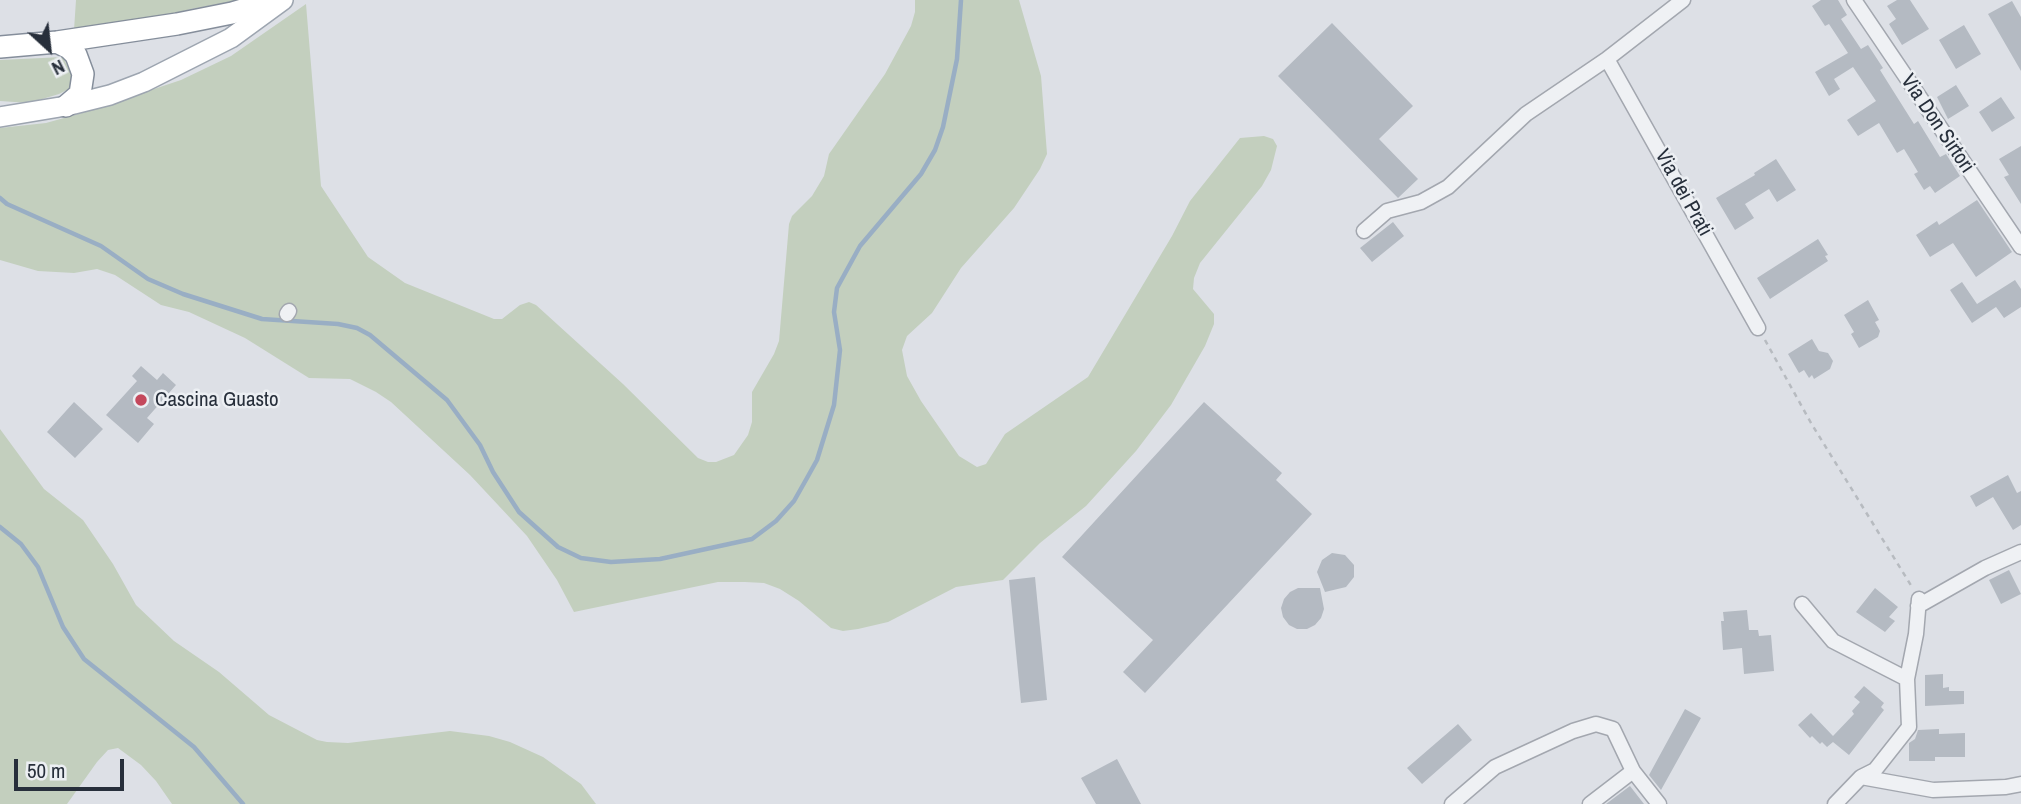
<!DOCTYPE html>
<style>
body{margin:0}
#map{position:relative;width:2021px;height:804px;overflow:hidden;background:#dde0e6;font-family:"Archivo Narrow",sans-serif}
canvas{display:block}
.north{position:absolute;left:14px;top:14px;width:70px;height:70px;-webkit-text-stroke:5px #eceff3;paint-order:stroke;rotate:153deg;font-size:19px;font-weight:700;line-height:28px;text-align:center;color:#272f3b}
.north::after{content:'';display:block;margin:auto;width:24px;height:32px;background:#272f3b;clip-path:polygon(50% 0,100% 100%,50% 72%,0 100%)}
.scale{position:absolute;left:14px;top:759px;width:110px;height:32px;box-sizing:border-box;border:4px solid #272f3b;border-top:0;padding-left:9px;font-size:21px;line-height:24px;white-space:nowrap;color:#272f3b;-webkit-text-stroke:5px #eceff3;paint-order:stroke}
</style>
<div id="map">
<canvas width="2021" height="804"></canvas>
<div class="north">N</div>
<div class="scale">50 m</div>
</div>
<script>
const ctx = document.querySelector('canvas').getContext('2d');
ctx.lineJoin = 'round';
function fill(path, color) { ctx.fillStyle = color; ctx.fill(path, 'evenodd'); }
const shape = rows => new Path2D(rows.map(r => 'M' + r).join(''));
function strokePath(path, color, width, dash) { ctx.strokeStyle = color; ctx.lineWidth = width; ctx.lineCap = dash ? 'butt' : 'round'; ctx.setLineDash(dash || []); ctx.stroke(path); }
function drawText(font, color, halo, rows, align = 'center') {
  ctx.font = font + ' "Archivo Narrow",sans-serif'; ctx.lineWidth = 5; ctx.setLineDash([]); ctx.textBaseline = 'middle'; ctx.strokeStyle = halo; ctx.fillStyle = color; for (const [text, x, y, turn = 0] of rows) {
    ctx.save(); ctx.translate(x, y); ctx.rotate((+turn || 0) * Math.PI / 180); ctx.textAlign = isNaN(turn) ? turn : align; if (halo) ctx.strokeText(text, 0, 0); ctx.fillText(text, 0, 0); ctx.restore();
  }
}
fill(shape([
 [76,0,240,0,191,9,150,20,74,30],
 [915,0,1019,0,1041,76,1047,154,1040,169,1014,208,961,268,932,313,907,336,902,350,907,376,921,401,959,456,977,467,986,464,1005,434,1088,377,1172,236,1190,201,1240,138,1264,136,1273,139,1277,146,1271,170,1262,186,1200,263,1194,278,1193,289,1214,314,1214,324,1205,346,1171,405,1136,451,1086,506,1040,543,1003,580,956,587,888,622,858,629,843,631,831,628,799,601,780,589,764,583,745,582,718,582,574,612,557,580,527,536,470,475,391,402,376,392,350,379,309,378,245,338,189,312,161,305,115,275,97,269,74,273,38,271,0,260,0,128,46,123,82,113,181,80,231,56,306,4,321,186,368,257,405,283,494,319,502,319,520,305,529,302,536,305,623,384,698,458,708,462,716,462,734,455,748,435,752,422,752,392,774,354,779,341,789,224,792,216,812,196,824,176,829,154,885,74,911,26,915,12],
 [63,57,72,75,71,88,59,94,29,103,0,101,0,60],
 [0,429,44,489,83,520,113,564,136,605,174,641,219,672,269,715,317,740,327,742,348,743,450,731,489,736,510,742,543,757,581,784,596,804,172,804,156,781,141,765,118,748,108,750,97,762,67,804,0,804]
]), '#c3cfbe');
strokePath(shape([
 [0,198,7,204,101,246,148,279,183,294,262,319,338,324,357,328,370,335,447,400,480,445,493,472,519,512,558,547,581,558,611,562,660,559,752,539,776,521,794,501,807,478,817,460,834,405,840,350,834,312,837,288,860,246,921,174,935,150,943,127,957,59,961,0],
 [0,527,21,544,38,567,63,627,84,659,194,747,243,804]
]), '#99aec4', 4.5);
fill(shape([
 [1821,0,1838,0,1847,15,1841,19,1861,49,1868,45,1883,68,1880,70,1914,124,1918,121,1940,157,1946,154,1960,176,1935,193,1930,186,1924,190,1914,174,1918,172,1904,149,1897,153,1879,123,1858,136,1847,120,1876,101,1853,67,1834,79,1840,89,1829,96,1815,72,1848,53,1829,24,1825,26,1812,6],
 [1897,0,1910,0,1929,29,1902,45,1889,24,1896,19,1887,6],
 [2012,1,2021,17,2021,71,1988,14],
 [1332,23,1413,106,1379,139,1418,179,1398,198,1278,76],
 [1964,25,1981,54,1956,69,1939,40],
 [1956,85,1969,106,1948,119,1937,97],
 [2001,97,2015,118,1992,132,1979,112],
 [2021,146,2021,204,2004,177,2009,175,1999,159],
 [1776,159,1796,190,1777,202,1769,189,1745,204,1754,218,1735,230,1716,198,1755,175,1754,173],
 [1977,200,2012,252,1976,277,1953,243,1930,257,1916,235,1937,221,1939,225],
 [1393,222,1404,236,1372,262,1360,248],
 [1818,239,1828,255,1825,256,1828,261,1770,299,1757,278],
 [2015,280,2021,289,2021,307,2004,318,1996,307,1972,323,1950,290,1962,282,1977,304],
 [1868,300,1879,320,1875,322,1880,331,1878,337,1859,348,1851,334,1854,332,1844,315],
 [1812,339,1819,351,1828,353,1833,361,1830,369,1814,379,1812,375,1809,378,1804,370,1799,373,1788,354],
 [141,366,157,380,163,373,176,385,147,418,154,424,138,443,106,415,137,381,132,376],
 [74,402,103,429,75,458,47,432],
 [1204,402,1282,473,1276,480,1312,514,1145,693,1123,672,1153,640,1062,557],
 [2008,475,2017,493,2021,491,2021,525,2013,530,1993,497,1976,507,1970,496],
 [1332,553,1345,555,1354,565,1354,577,1346,587,1325,592,1317,572,1322,560],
 [2009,570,2021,594,2001,604,1989,580],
 [1035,577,1047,700,1021,703,1009,580],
 [1298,588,1320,588,1324,609,1321,618,1315,625,1307,629,1297,629,1289,625,1283,617,1281,608,1284,599,1290,592],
 [1875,588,1898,607,1889,617,1895,621,1885,632,1856,612],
 [1747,610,1749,630,1758,630,1759,636,1771,635,1774,671,1744,674,1742,648,1723,650,1721,621,1724,621,1723,612],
 [1943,674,1943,688,1949,687,1949,691,1964,691,1964,704,1925,706,1925,675],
 [1864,686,1884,703,1881,707,1884,710,1849,755,1833,742,1827,747,1822,742,1820,744,1812,736,1810,738,1798,725,1811,713,1833,736,1854,714,1852,711,1860,702,1854,697],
 [1685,709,1701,718,1661,790,1649,775],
 [1458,724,1472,740,1422,784,1407,768],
 [1939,729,1939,734,1965,733,1965,757,1935,757,1935,761,1909,761,1909,743,1915,739,1918,730],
 [1117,759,1141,804,1096,804,1081,778],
 [1630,786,1644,804,1606,804]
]), '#b4bac2');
const minor = shape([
 [1854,0,2021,247],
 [1607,59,1758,328],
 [1364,231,1387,211,1421,202,1448,187,1526,114,1607,59,1683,0],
 [287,314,289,311],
 [1802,604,1833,641,1907,679,1916,634,1919,599],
 [1918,606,1985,568,2021,552],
 [1861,777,1875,770,1909,727,1907,679],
 [1452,804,1495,767,1573,731,1596,724,1613,729,1633,771,1659,804],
 [1590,804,1633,771],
 [1835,804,1861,777,1933,790,2006,787,2021,784]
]);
const major = shape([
 [0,117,66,106,110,95,144,82,231,38,283,0]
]);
const highway = shape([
 [57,42,69,48,76,55,83,74,80,94,66,106],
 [0,47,57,42,177,24,232,13,277,0]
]);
strokePath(minor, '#a3a7af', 17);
strokePath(major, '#9da5b0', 22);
strokePath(highway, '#858e9b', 24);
strokePath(shape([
 [1765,340,1811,423,1912,587]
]), '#b7bbc0', 2.5, [5, 5]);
strokePath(minor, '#eff1f4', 14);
strokePath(major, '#fff', 19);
strokePath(highway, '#fff', 21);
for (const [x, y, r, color] of [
 [141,400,7,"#c4485c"]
]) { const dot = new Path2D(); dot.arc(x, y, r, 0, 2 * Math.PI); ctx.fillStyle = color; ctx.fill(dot); strokePath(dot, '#eceff3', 2.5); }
drawText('21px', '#272f3b', '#eceff3', [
 ["Via Don Sirtori",1937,124,56],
 ["Via dei Prati",1683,193,61]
]);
drawText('21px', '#272f3b', '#eceff3', [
 ["Cascina Guasto",155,400]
], 'left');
</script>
